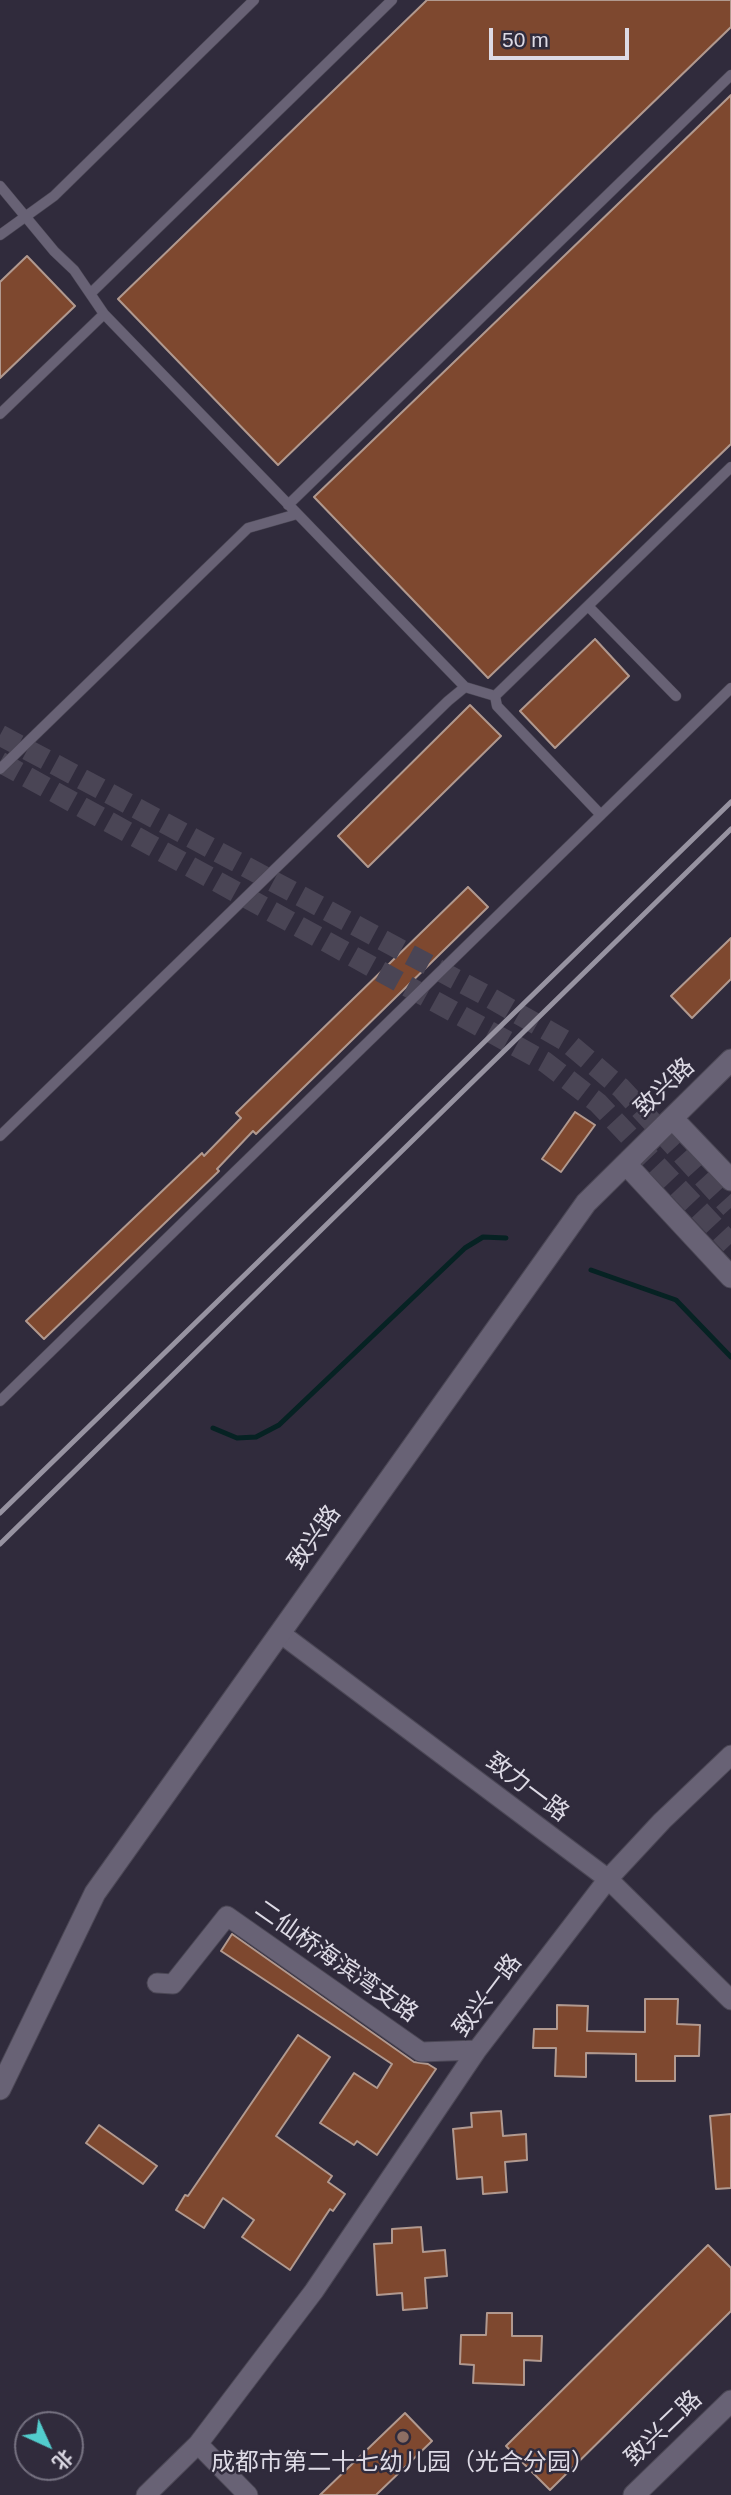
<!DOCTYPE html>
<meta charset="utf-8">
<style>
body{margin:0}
#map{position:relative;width:731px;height:2495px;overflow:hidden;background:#302b3c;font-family:Arial,"Noto Sans SC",sans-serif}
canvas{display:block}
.north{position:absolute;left:14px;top:2411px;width:70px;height:70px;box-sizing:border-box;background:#302b3c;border:2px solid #757180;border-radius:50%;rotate:135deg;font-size:19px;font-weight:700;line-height:28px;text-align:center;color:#dddae5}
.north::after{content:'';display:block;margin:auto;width:24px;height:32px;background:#52cdcd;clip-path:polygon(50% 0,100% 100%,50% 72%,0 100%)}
.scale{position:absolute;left:489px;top:28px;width:140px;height:32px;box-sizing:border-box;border:4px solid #dddae5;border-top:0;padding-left:9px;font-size:21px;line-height:24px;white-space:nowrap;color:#dddae5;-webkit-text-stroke:5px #302b3c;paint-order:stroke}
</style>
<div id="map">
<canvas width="731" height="2495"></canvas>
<div class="north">北</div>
<div class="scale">50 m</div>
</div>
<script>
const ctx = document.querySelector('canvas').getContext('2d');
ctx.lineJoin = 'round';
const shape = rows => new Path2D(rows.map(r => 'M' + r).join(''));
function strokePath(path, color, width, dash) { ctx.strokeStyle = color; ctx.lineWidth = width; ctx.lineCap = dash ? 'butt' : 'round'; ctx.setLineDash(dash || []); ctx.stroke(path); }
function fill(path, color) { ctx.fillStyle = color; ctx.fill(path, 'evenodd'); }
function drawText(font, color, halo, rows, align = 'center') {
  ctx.font = font + ' Arial,"Noto Sans SC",sans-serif'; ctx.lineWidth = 5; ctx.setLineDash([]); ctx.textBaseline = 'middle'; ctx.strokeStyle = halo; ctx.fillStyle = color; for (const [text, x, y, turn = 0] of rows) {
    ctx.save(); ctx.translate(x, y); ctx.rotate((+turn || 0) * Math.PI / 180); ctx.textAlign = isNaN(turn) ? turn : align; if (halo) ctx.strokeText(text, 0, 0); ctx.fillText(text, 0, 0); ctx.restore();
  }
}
strokePath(shape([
 [591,1270,676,1300,731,1357],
 [213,1428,237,1438,256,1437,279,1425,465,1248,483,1237,506,1238]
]), '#062223', 5);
const building = shape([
 [427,0,731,0,731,27,278,465,118,299,427,0],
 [731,95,731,444,488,678,314,497,731,95],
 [27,256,75,306,0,378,0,282,27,256],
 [595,639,629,676,555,748,520,711,595,639],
 [470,705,501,736,368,867,338,836,470,705],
 [468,887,488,907,256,1134,253,1131,217,1169,219,1171,44,1339,26,1321,202,1153,204,1156,241,1118,236,1113,468,887],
 [731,938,731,979,692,1018,671,996,731,938],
 [575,1112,595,1125,561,1172,542,1159,575,1112],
 [232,1934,414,2062,428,2064,436,2069,377,2155,357,2141,354,2145,320,2123,354,2073,377,2088,392,2064,221,1951,232,1934],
 [645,1999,678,1999,677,2024,700,2025,699,2056,675,2056,675,2081,636,2081,636,2054,586,2053,586,2077,555,2076,556,2048,533,2048,534,2029,557,2029,557,2005,588,2006,587,2031,645,2032,645,1999],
 [298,2035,330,2057,276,2136,332,2176,328,2182,345,2194,333,2211,330,2209,290,2270,242,2237,254,2220,223,2198,204,2228,176,2210,185,2195,188,2196,298,2035],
 [501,2111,503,2136,526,2134,527,2160,505,2162,507,2192,483,2194,482,2177,457,2179,453,2129,472,2127,471,2113,501,2111],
 [731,2114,731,2188,716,2189,710,2116,731,2114],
 [99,2125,157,2166,143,2184,86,2143,99,2125],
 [421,2227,423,2252,445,2250,447,2276,425,2278,427,2308,403,2310,402,2293,377,2295,374,2244,392,2243,392,2229,421,2227],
 [708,2245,731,2268,731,2311,550,2490,506,2446,708,2245],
 [487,2313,512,2313,512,2336,542,2336,541,2361,524,2360,524,2385,473,2383,474,2365,460,2364,461,2335,486,2335,487,2313],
 [405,2413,432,2441,376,2495,320,2495,405,2413]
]);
fill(building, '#7e482f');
strokePath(building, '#b1998f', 2);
strokePath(shape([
 [0,735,487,996,566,1041,621,1088,731,1208],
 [0,762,545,1062,598,1103,731,1244]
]), '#4a4555', 21, [21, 10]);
const service = shape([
 [0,186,54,251,74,270,104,314,465,687],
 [0,235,54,196,254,0],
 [91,293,392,0],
 [0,414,104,314],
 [288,505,731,75],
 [588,606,676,696],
 [495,696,497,706,601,815],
 [0,769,248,528,297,514],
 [0,1136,448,701,465,687,495,696,731,467],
 [0,1401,731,688]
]);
const minor = shape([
 [280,1633,608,1879,731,2000],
 [157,1983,173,1984,227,1916,421,2052,477,2050],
 [198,2444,248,2495],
 [146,2495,198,2444,314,2291,477,2050,608,1879,662,1821,731,1755]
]);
const tertiary = shape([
 [672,1118,731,1180],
 [626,1164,731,1277],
 [0,2089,95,1893,586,1203,731,1060],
 [634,2495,731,2401]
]);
strokePath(service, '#4b4755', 11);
strokePath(minor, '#4b4755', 21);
strokePath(tertiary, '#4b4755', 23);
strokePath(service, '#686275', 10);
strokePath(minor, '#686275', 19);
strokePath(tertiary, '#686275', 21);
strokePath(shape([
 [0,1513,731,802],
 [0,1544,731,829]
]), '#9793a1', 5);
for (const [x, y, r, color] of [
 [403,2437,7,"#8d6e63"]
]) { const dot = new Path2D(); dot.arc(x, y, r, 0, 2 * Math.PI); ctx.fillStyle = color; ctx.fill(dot); strokePath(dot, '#302b3c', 2.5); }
drawText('24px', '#dddae5', '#302b3c', [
 ["致兴路",665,1088,-44],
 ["致兴路",315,1538,-55],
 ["致力一路",527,1788,37],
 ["二仙桥海滨湾支路",336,1962,35],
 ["致兴一路",488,1996,-53],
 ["致兴二路",664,2429,-44]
]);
drawText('24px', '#dddae5', '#302b3c', [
 ["成都市第二十七幼儿园（光合分园）",403,2463]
]);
</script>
